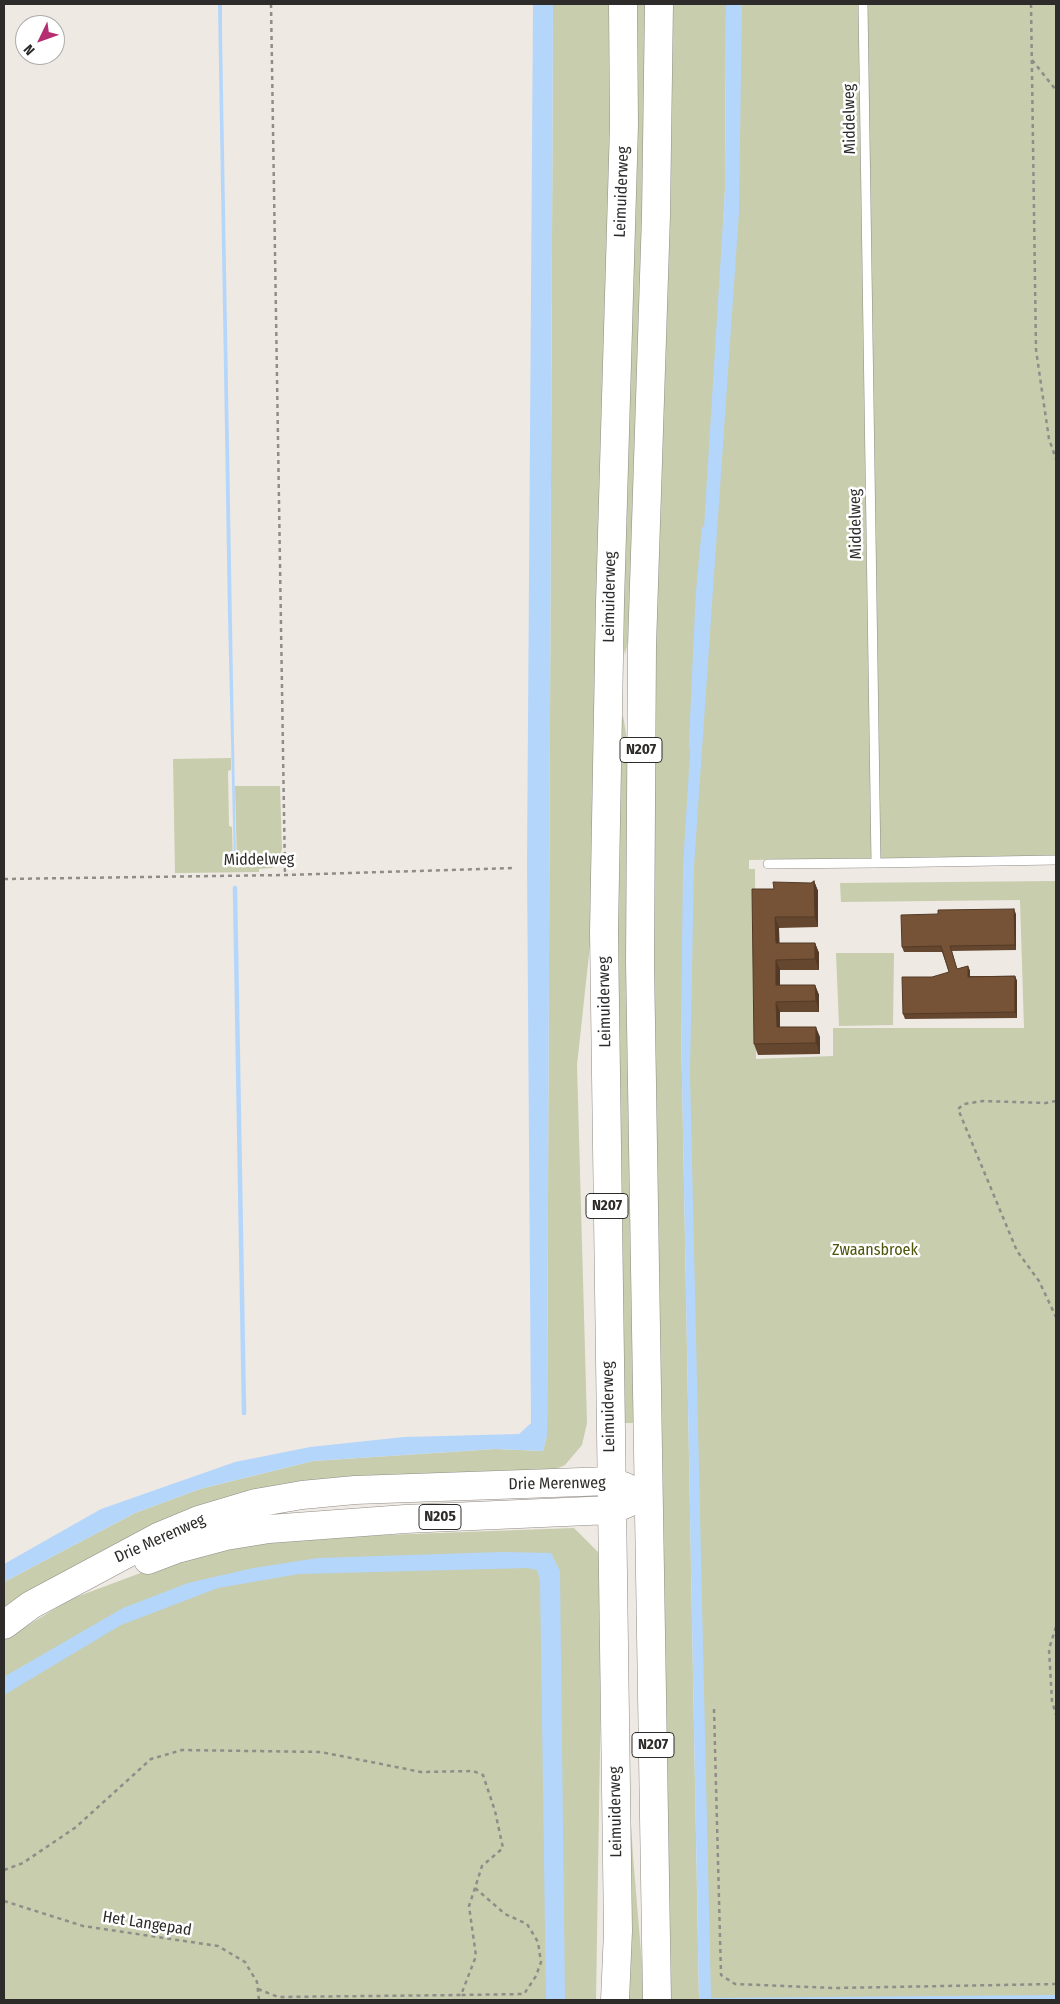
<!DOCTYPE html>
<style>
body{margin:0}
#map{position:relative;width:1060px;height:2004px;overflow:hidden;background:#eee9e3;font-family:"Fira Sans Condensed",sans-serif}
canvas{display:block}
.frame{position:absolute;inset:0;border:5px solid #2e2c2a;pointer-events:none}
.north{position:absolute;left:15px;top:15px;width:50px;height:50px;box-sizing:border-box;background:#fff;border:1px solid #ababaa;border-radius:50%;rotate:228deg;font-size:14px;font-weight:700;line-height:20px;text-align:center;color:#2e2c2a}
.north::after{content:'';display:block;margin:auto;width:18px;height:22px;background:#b52e71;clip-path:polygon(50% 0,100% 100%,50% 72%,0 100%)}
</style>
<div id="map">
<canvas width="1060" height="2004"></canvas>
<div class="frame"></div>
<div class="north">N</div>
</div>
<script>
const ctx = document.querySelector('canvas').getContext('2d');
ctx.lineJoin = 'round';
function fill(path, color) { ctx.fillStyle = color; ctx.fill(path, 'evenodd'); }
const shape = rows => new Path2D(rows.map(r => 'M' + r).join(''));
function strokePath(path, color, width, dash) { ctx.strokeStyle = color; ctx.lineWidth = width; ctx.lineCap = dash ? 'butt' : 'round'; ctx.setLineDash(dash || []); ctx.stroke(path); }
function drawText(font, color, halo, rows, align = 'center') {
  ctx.font = font + ' "Fira Sans Condensed",sans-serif'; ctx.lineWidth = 5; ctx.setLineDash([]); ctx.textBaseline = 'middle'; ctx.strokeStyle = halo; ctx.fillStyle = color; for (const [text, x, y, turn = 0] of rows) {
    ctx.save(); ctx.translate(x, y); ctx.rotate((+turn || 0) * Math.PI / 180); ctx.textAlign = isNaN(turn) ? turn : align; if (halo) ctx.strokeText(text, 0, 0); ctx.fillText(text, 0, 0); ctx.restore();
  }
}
fill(shape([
 [553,4,613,4,594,908,577,1065,587,1423,582,1445,565,1465,545,1474,334,1484,4,1617,4,1582,135,1513,200,1489,313,1461,495,1449,543,1451,547,1435],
 [630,4,649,4,635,606,625,655,617,603],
 [667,4,726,4,725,189,681,1024,699,1999,692,2000,671,2000,667,1949,648,720],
 [735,4,1056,4,1056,856,749,860,749,869,755,869,756,1059,833,1056,833,1028,1024,1028,1020,900,841,902,840,883,1056,881,1056,2000,702,2000,686,870,693,870],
 [623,715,631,766,640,1423,618,1423,614,763],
 [231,758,231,770,228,771,229,826,232,827,233,865,237,864,235,786,280,786,282,849,278,862,272,868,259,869,259,872,175,873,173,759],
 [836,953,894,953,893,1025,839,1026],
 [574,1528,603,1557,596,2000,4,2000,4,1640,71,1599,170,1562,224,1547,303,1538],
 [629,1790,633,1856,645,2000,629,2000,627,1989]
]), '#c7cdad');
fill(shape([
 [218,4,222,4,222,33,236,860,234,865,228,616],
 [533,4,553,4,547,1436,543,1451,495,1449,313,1461,200,1489,135,1513,4,1582,4,1564,101,1509,235,1462,310,1447,404,1437,519,1434,531,1423,527,864],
 [726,4,742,4,739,212,694,866,690,1073,711,1998,1056,1995,1056,2000,692,2000,699,1999,681,1024,683,866,725,189],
 [502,1552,551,1553,560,1571,565,2000,546,2000,540,1580,537,1570,527,1568,299,1574,218,1588,121,1625,4,1695,4,1677,7,1675,123,1608,188,1583,253,1568,318,1558]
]), '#b5d6fb');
strokePath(shape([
 [691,746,698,594,704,529],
 [235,888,244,1413]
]), '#b5d6fb', 4.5);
const service = shape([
 [863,4,876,863,1056,860],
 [768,864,876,863]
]);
const primary = shape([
 [148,1560,177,1549,226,1536,269,1529,405,1519,611,1510,628,1503],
 [4,1625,31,1605,158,1537,199,1520,256,1503,302,1495,355,1490,610,1481,626,1487],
 [615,2000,618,1931,604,932,610,603,624,125,623,4],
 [657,2000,640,962,642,646,656,215,659,4]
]);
strokePath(service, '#908c86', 10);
strokePath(primary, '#908c86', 29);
strokePath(shape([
 [271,4,285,875],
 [1031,4,1036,350,1049,439,1056,459],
 [1032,60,1056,90],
 [4,879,285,875,515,868],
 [1056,1101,1046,1103,983,1101,964,1104,958,1109,1017,1251,1039,1281,1056,1317],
 [1056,1627,1049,1649,1052,1701,1056,1715],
 [714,1709,721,1975,735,1984,834,1988,1056,1984],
 [4,1870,23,1863,76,1827,151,1759,182,1750,321,1752,421,1772,473,1771,483,1775,495,1811,503,1848,482,1866,475,1888,469,1906,476,1956,461,1995,524,1994,536,1976,541,1962,538,1942,527,1924,505,1914,475,1888],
 [4,1901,83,1926,218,1946,245,1962,257,1982,259,2000],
 [258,1989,278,1997,461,1995]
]), '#908d89', 2.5, [4, 4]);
strokePath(service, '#fff', 9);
strokePath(primary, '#fff', 28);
fill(shape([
 [814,881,818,891,818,927,779,928,779,943,815,943,819,953,819,970,780,970,780,985,815,985,819,995,819,1012,780,1012,780,1027,820,1037,820,1054,758,1055,754,1044,774,889,811,883],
 [1016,914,1016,950,952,951,957,969,968,966,970,971,970,976,1015,976,1017,981,1017,1018,905,1019,903,1014,949,972,942,952,904,952,902,947]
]), '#65472f');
fill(shape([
 [814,881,818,891,818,927,815,917],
 [1014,909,1016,914,1016,950,1015,945],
 [775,917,779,928,780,954,776,943],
 [815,943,819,953,819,970,815,959],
 [776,960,780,970,780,996,776,985],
 [968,966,970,971,970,982,968,977],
 [1015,976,1017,981,1017,1018,1015,1012],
 [815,985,819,995,819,1012,816,1001],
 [776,1002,780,1012,780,1038,777,1027],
 [816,1027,820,1037,820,1054,816,1043]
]), '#533a26');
const building = shape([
 [814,881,815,917,775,917,776,943,815,943,815,959,776,960,776,985,815,985,816,1001,776,1002,777,1027,816,1027,816,1043,754,1044,752,889,774,889,773,882,811,883,814,881],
 [1014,909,1015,945,950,946,957,969,968,966,968,977,1015,976,1015,1012,903,1014,902,977,932,977,949,972,941,946,902,947,901,915,938,914,938,910,1014,909]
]);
fill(building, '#765337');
strokePath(building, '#533a26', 1);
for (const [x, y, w] of [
 [641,750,42],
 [607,1206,42],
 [440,1517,42],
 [653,1745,42]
]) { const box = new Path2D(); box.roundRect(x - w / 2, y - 12.5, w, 25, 4); ctx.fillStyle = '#fff'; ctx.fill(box); strokePath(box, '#2e2c2a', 1); }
drawText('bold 15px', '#2e2c2a', null, [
 ["N207",641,750],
 ["N207",607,1206],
 ["N205",440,1517],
 ["N207",653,1745]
]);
drawText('16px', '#2e2c2a', '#fff', [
 ["Middelweg",850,119,-91],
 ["Leimuiderweg",622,192,-88],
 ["Middelweg",856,524,-91],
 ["Leimuiderweg",610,597,-89],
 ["Middelweg",259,860,-1],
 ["Leimuiderweg",605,1002,-91],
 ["Leimuiderweg",609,1407,-91],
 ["Drie Merenweg",557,1484,-1],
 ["Drie Merenweg",160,1539,-24],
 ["Leimuiderweg",616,1812,-91],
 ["Het Langepad",147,1924,9]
]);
drawText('16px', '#4f560a', '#fff', [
 ["Zwaansbroek",875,1251]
]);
</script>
